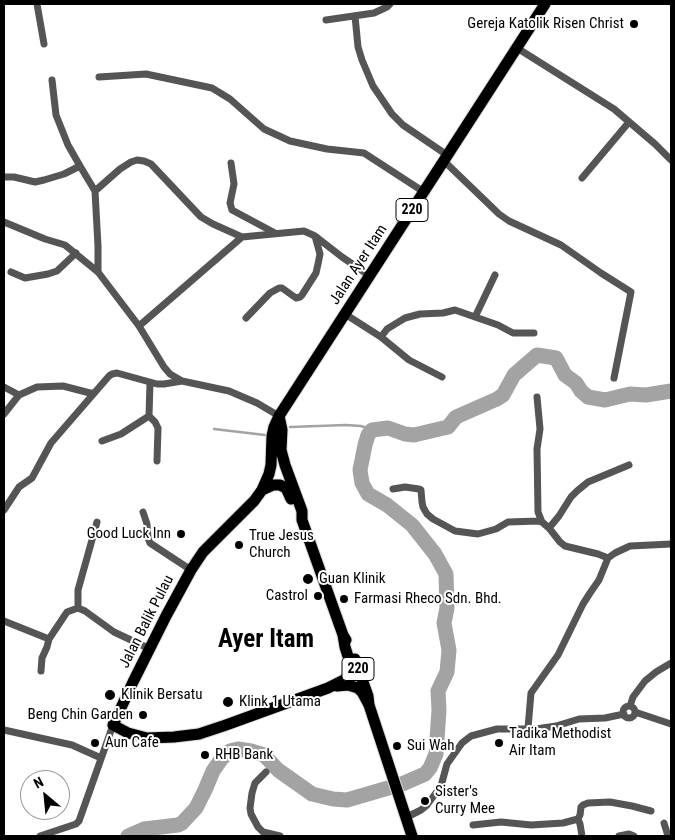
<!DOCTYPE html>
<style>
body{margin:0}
#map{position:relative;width:675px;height:840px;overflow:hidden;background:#fff;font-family:"Roboto Condensed",sans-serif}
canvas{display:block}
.frame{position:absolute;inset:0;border:5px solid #000;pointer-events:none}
.north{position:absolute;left:20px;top:770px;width:50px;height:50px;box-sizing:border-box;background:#fff;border:1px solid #999;border-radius:50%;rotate:332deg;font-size:14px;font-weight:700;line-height:20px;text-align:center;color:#000}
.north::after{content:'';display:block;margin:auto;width:18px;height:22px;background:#000;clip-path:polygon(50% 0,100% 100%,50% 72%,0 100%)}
</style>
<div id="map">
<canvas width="675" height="840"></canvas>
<div class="frame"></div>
<div class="north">N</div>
</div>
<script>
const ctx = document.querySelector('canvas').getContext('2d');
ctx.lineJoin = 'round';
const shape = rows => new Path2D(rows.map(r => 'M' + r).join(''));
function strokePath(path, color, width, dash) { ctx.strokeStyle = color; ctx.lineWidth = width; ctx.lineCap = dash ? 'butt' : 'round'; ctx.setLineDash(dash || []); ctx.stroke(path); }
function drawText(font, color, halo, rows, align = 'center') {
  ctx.font = font + ' "Roboto Condensed",sans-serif'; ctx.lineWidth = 4; ctx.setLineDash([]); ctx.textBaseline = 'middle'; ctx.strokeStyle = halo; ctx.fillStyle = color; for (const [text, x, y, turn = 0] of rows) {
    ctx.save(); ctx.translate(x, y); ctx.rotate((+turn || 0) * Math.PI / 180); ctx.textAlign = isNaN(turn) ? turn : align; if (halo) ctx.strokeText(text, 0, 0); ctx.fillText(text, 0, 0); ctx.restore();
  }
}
strokePath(shape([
 [290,427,346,425,361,426,372,430],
 [214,429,265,435]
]), '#a3a3a3', 2.5);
strokePath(shape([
 [128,836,144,829,178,825,182,823,196,808,205,790,213,771,222,758,230,751,238,749,251,751,264,755,278,770,312,794,333,799,347,800,402,784,425,774,430,768,436,754,439,710,438,691,447,672,449,650,444,623,447,608,446,574,435,554,412,525,387,505,368,494,362,483,360,470,365,445,368,435,372,430,388,428,405,434,414,435,448,427,456,417,497,399,503,395,514,375,537,355,556,358,565,375,576,383,581,391,588,397,605,400,630,394,646,395,671,391]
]), '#a3a3a3', 15);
const primary = shape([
 [279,416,282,430,281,450,285,465,302,511,302,520,343,635,346,640],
 [262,490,273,485,280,485,286,488,291,499],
 [343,635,345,647,352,669,352,674,344,680,328,688,226,725,199,734,174,737,147,738,128,733,113,725,133,682,166,616,191,570,203,552,254,501,262,490,269,474,271,465,272,436,274,427,279,416,545,4],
 [355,659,368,696,369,705],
 [337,686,348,685,358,688,362,692,369,705,412,836]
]);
strokePath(primary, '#dbdbdb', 13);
strokePath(shape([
 [37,4,44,44],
 [355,16,358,47,362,60,373,86,392,114,403,125,447,155],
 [326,20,374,13,387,7,390,4],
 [517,48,614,109,655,144,671,160],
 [99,77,146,74,212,88,230,99,264,129,290,141,327,149,364,153,424,192],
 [52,80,56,115,68,145,80,166,95,191,98,246,98,272],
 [444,161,499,214,509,221,561,245,601,273,631,292,614,378],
 [231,163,234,184,230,203,232,210,275,233],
 [4,177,14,177,35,182,44,180,64,174,80,166],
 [582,178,629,122],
 [95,191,120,169,131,162,137,160,144,161,151,164,201,217,213,224,242,237,304,231,315,236,342,257,370,276],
 [4,222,45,239,65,245,98,272,139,326,164,367,170,374,182,381,229,391,257,403,279,416],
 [11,272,25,278,48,274,57,271,76,253],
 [345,314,381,337,409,360,442,377],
 [475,317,495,275],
 [246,318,270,293,279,288,282,288,296,298,300,297,302,295,316,273,318,264,320,254,315,236],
 [139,326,242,237],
 [381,337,387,329,405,318,420,314,443,313,455,310,498,325,513,333,534,333],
 [150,383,149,416,155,422,158,428,157,461],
 [4,387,19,395],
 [537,397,540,429,537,449,538,512,542,522],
 [4,414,19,395,37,387,63,386,90,393,94,393],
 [102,441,121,434,149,416],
 [393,489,405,487,419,489,421,490,422,502,423,507,427,514,433,519,455,531,478,534,496,529,508,522,538,521,542,522,549,528,560,542,565,546,598,554,608,558],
 [4,510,19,487,32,478,51,443,109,376,112,374,117,373,157,384,164,384,182,381],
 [143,512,147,524,148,538,150,543,191,570],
 [549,528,559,516,571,497,577,491,588,482,629,465],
 [78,608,78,590,97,522],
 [4,621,49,639],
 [41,671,42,658,47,647,49,639,67,612,78,608,85,611,114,632,150,649],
 [630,706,633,697,645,681,656,672,671,663],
 '623 712a6 6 0 1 1 12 0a6 6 0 1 1-12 0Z',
 [635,712,671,724],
 [528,728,531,693,558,655,583,604,590,593,599,580,608,558,615,553,630,546,671,544],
 [4,730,72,745,101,758],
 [266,772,255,783,252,793,250,808,251,814,258,827,263,832,280,836],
 [407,817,421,810,427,805,441,786,447,764,462,743,471,736,497,729,536,729,556,726,579,719,605,718,624,714],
 [578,819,580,824,582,836],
 [664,823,668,836],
 [473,825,501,822,531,825,563,823,578,819,580,815,581,807,583,805,588,803,610,802,632,806,651,811],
 [40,836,76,824,79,821,113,725],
 [619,836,629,834,634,836]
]), '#555', 7);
strokePath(primary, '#000', 11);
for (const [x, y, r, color] of [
 [634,24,5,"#000"],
 [181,534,5,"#000"],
 [239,545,5,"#000"],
 [308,579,6,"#000"],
 [318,596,5,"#000"],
 [344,599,5,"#000"],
 [110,695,6,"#000"],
 [228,702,6,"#000"],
 [143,715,5,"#000"],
 [95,743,5,"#000"],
 [499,743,5,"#000"],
 [397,746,5,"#000"],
 [205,755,5,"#000"],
 [425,801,5,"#000"]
]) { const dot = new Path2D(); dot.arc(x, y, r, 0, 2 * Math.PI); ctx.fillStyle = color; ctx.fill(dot); strokePath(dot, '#fff', 2); }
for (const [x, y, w] of [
 [412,210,32],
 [358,669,32]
]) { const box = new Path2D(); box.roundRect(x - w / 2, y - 11.5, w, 23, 4); ctx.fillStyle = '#fff'; ctx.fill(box); strokePath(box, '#000', 1); }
drawText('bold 14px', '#000', null, [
 ["220",412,210],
 ["220",358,669]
]);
drawText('15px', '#000', '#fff', [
 ["Gereja Katolik Risen Christ",624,24,"right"],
 ["Good Luck Inn",171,534,"right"],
 ["True Jesus",249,536],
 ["Church",249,553],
 ["Guan Klinik",319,579],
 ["Castrol",308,596,"right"],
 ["Farmasi Rheco Sdn. Bhd.",354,599],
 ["Klinik Bersatu",121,695],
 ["Klink 1 Utama",239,702],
 ["Beng Chin Garden",133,715,"right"],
 ["Tadika Methodist",509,734],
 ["Air Itam",509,751],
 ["Aun Cafe",105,743],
 ["Sui Wah",407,746],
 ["RHB Bank",215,755],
 ["Sister's",435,792],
 ["Curry Mee",435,809]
], 'left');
drawText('15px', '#000', '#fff', [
 ["Jalan Ayer Itam",359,265,-57],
 ["Jalan Balik Pulau",147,622,-63]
]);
drawText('bold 25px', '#000', '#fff', [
 ["Ayer Itam",266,641]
]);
</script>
